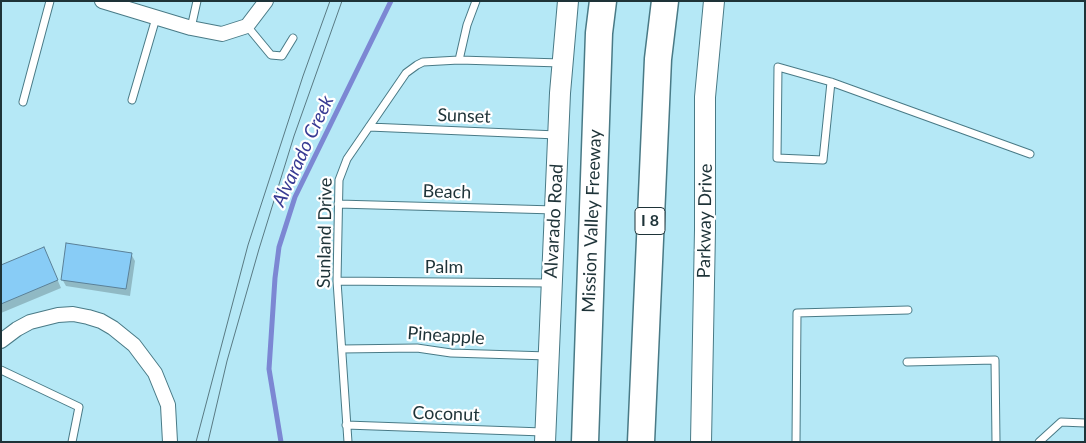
<!DOCTYPE html>
<style>
body{margin:0}
#map{position:relative;width:1086px;height:443px;overflow:hidden;background:#b5e8f6;font-family:Lato,sans-serif}
canvas{display:block}
.frame{position:absolute;inset:0;border:2px solid #1e3338;pointer-events:none}
</style>
<div id="map">
<canvas width="1086" height="443"></canvas>
<div class="frame"></div>
</div>
<script>
const ctx = document.querySelector('canvas').getContext('2d');
ctx.lineJoin = 'round';
function fill(path, color) { ctx.fillStyle = color; ctx.fill(path, 'evenodd'); }
const shape = rows => new Path2D(rows.map(r => 'M' + r).join(''));
function strokePath(path, color, width, dash) { ctx.strokeStyle = color; ctx.lineWidth = width; ctx.lineCap = dash ? 'butt' : 'round'; ctx.setLineDash(dash || []); ctx.stroke(path); }
function drawText(font, color, halo, rows, align = 'center') {
  ctx.font = font + ' Lato,sans-serif'; ctx.lineWidth = 4.5; ctx.setLineDash([]); ctx.textBaseline = 'middle'; ctx.strokeStyle = halo; ctx.fillStyle = color; for (const [text, x, y, turn = 0] of rows) {
    ctx.save(); ctx.translate(x, y); ctx.rotate((+turn || 0) * Math.PI / 180); ctx.textAlign = isNaN(turn) ? turn : align; if (halo) ctx.strokeText(text, 0, 0); ctx.fillText(text, 0, 0); ctx.restore();
  }
}
fill(shape([
 [44,248,61,288,1,313,1,266],
 [131,254,135,261,130,296,66,286,62,279]
]), '#0003');
strokePath(shape([
 [281,442,269,369,275,278,279,247,295,197,391,1]
]), '#7c87d3', 5);
const building = shape([
 [66,243,132,253,126,289,61,280,66,243],
 [44,247,58,280,1,304,1,265,44,247]
]);
fill(building, '#88ccf6');
strokePath(building, '#5a8097', 1);
const lane = shape([
 [247,26,271,55,282,56,293,38],
 [191,28,197,1],
 [459,60,467,25,476,1],
 [831,82,823,160,777,158,778,67,831,82,1030,154],
 [132,100,156,18],
 [23,102,50,1],
 [369,127,557,135],
 [338,204,555,210],
 [337,281,549,283],
 [342,349,417,348,451,353,548,356],
 [907,362,995,360,996,442],
 [1,370,79,407,72,442],
 [346,425,543,432],
 [348,442,337,281,339,180,347,159,406,73,417,65,423,62,459,60,561,63],
 [796,442,797,313,908,310],
 [1039,442,1061,422,1085,423]
]);
const street = shape([
 [102,1,191,28,222,34,247,26,266,1],
 [1,341,17,329,30,322,58,315,73,314,88,317,101,321,113,328,134,345,155,373,168,405,170,442]
]);
const secondary = shape([
 [545,442,560,93,568,1],
 [701,442,705,230,705,97,714,1]
]);
const highway = shape([
 [585,442,599,33,603,1],
 [641,442,658,59,665,1]
]);
strokePath(lane, '#497a86', 9);
strokePath(street, '#497a86', 16);
strokePath(secondary, '#497a86', 22);
strokePath(highway, '#497a86', 29);
strokePath(lane, '#fff', 7);
strokePath(street, '#fff', 14);
strokePath(secondary, '#fff', 20);
strokePath(highway, '#fff', 26);
strokePath(shape([
 [196,442,248,245,303,76,330,1],
 [208,442,227,361,259,249,294,136,342,1]
]), '#597a83', 1);
for (const [x, y, w] of [
 [650,221,30]
]) { const box = new Path2D(); box.roundRect(x - w / 2, y - 13.5, w, 27, 4); ctx.fillStyle = '#fff'; ctx.fill(box); strokePath(box, '#1e3338', 1); }
drawText('bold 16px', '#1e3338', null, [
 ["I 8",650,221]
]);
drawText('18px', '#1e3338', '#fff', [
 ["Sunset",464,116,2],
 ["Beach",447,192,2],
 ["Alvarado Road",554,221,-87],
 ["Mission Valley Freeway",592,221,-88],
 ["Parkway Drive",705,221,-89],
 ["Sunland Drive",325,233,-89],
 ["Palm",444,267],
 ["Pineapple",446,336,4],
 ["Coconut",446,414,2]
]);
drawText('italic 19px', '#373a93', '#fff', [
 ["Alvarado Creek",303,151,-65]
]);
</script>
